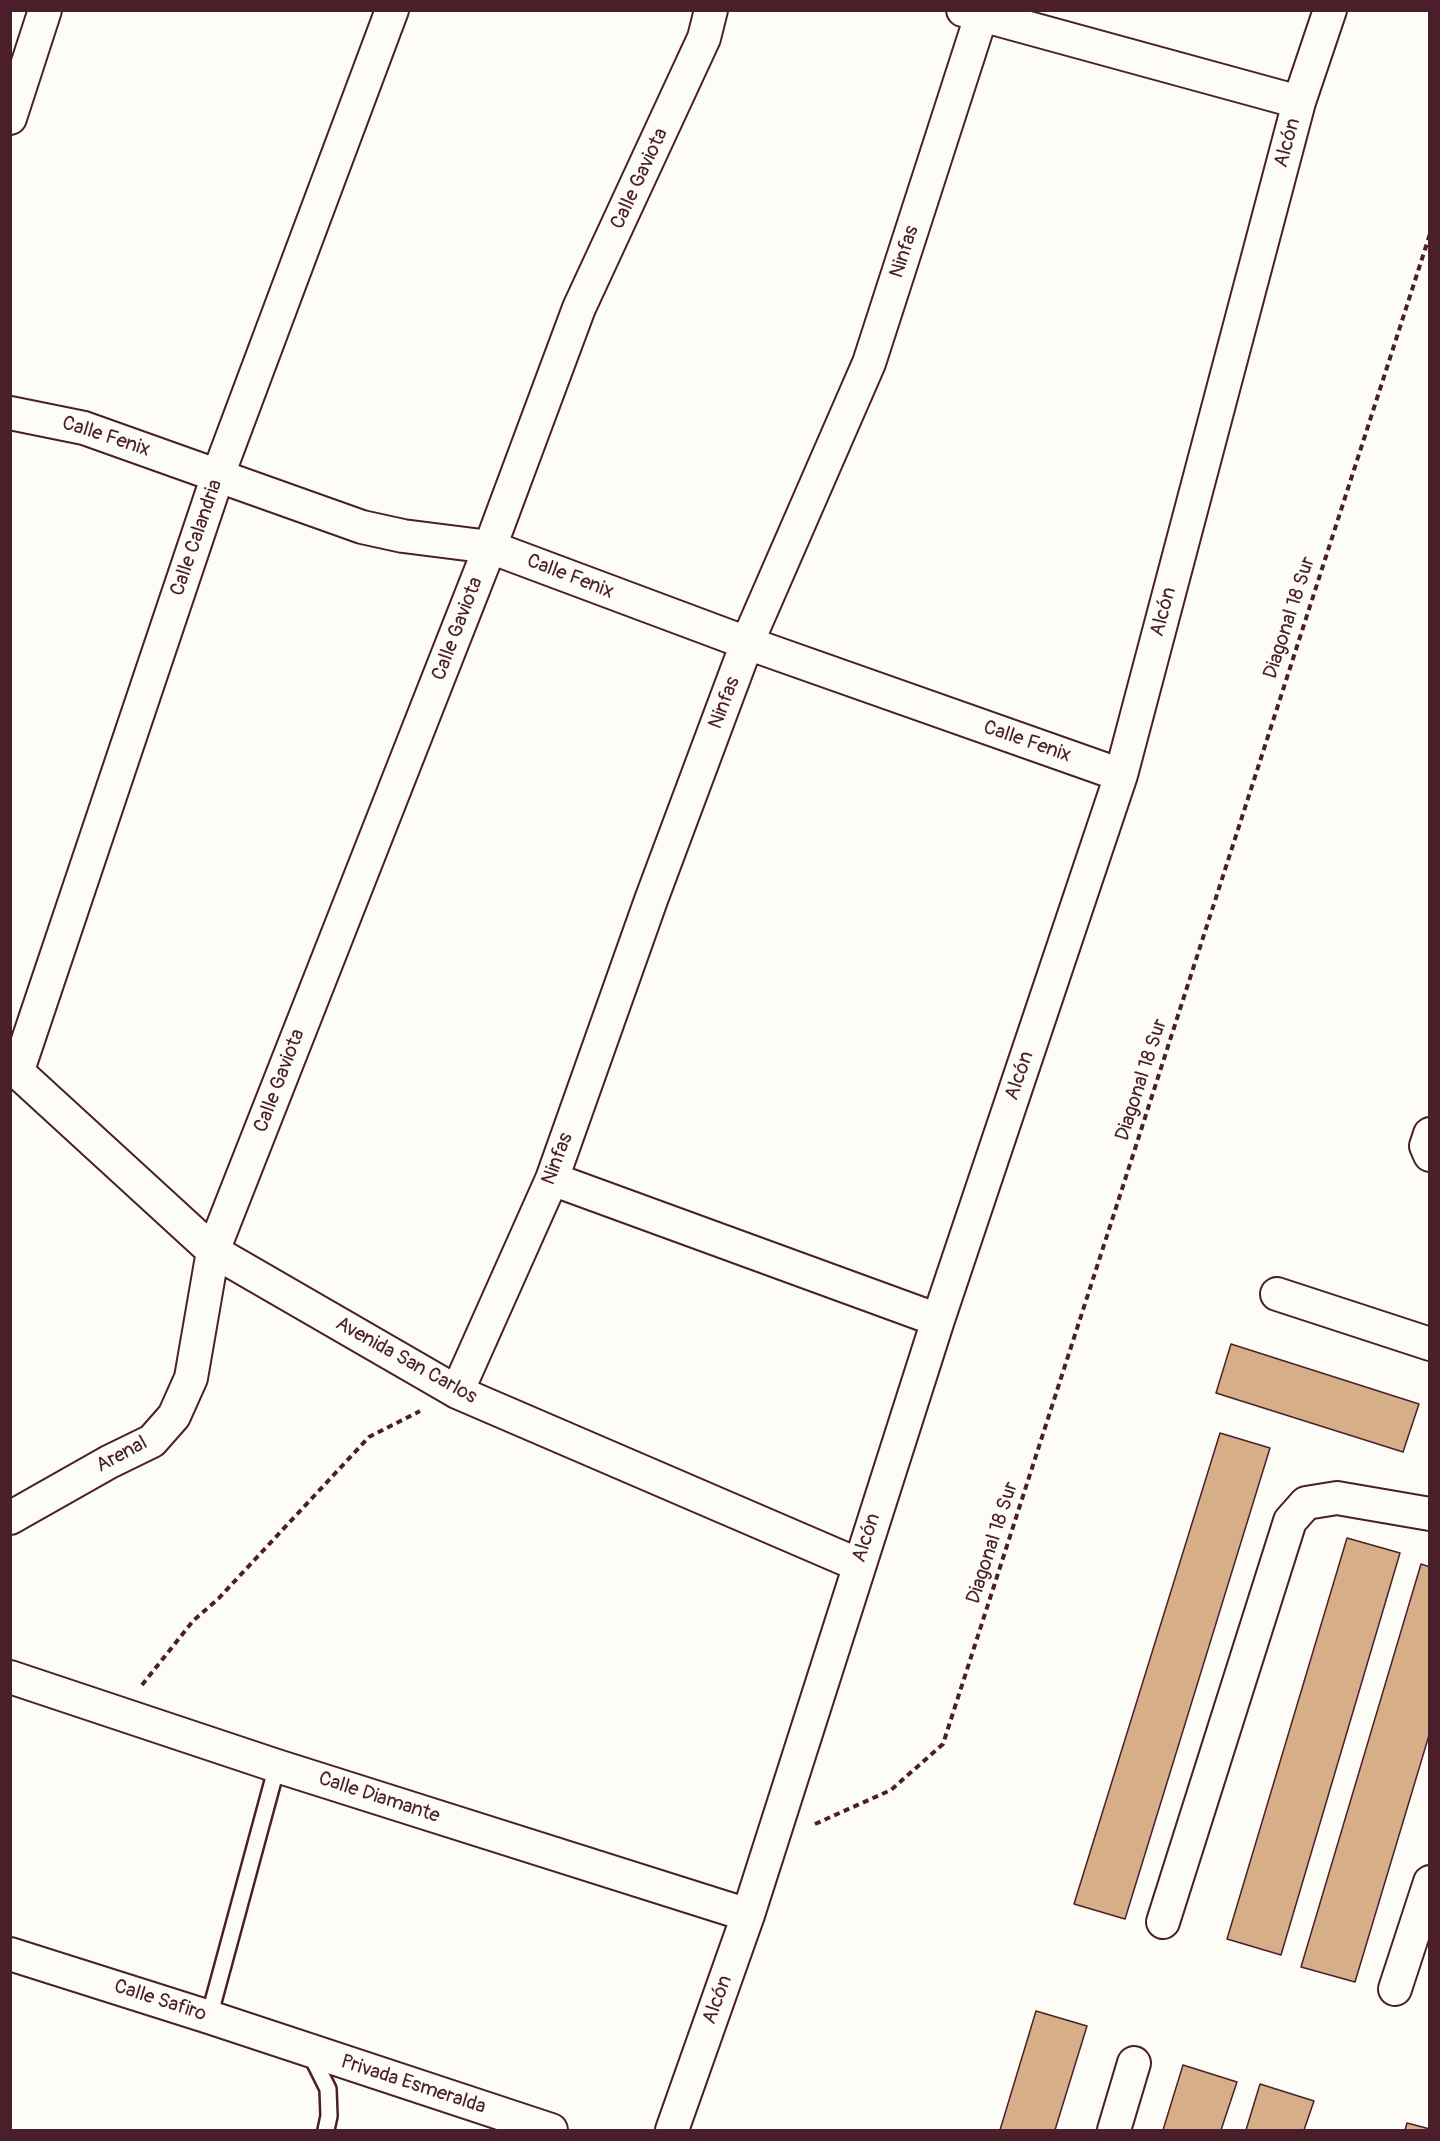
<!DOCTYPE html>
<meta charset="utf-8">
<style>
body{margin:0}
#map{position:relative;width:1440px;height:2141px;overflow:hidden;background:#fdfcf7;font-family:Pangolin,sans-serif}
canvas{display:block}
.frame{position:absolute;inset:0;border:12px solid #4a1f2b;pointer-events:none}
</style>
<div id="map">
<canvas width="1440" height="2141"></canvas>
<div class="frame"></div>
</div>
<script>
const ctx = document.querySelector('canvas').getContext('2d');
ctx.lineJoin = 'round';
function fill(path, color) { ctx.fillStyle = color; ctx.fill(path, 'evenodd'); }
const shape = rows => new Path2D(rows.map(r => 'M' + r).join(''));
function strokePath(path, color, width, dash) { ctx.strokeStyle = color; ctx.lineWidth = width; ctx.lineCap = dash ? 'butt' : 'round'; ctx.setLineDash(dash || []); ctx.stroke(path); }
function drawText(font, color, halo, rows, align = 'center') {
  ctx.font = font + ' Pangolin,sans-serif'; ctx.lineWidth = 5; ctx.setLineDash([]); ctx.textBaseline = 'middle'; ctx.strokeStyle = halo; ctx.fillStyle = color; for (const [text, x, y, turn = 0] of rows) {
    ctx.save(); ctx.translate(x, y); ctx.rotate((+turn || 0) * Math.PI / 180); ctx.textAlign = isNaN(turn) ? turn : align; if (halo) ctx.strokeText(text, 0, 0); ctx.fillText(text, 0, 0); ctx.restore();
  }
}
const building = shape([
 [1231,1344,1419,1404,1403,1452,1216,1393,1231,1344],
 [1220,1433,1270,1448,1125,1919,1074,1904,1220,1433],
 [1347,1538,1400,1553,1281,1955,1227,1939,1347,1538],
 [1421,1564,1430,1567,1430,1732,1355,1982,1301,1967,1421,1564],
 [1036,2011,1087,2026,1055,2130,1000,2130,1036,2011],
 [1183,2065,1237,2082,1221,2130,1163,2130,1183,2065],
 [1260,2084,1314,2101,1304,2130,1246,2130,1260,2084],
 [1407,2123,1430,2129,1430,2130,1405,2130,1407,2123]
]);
fill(building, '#d6ae87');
strokePath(building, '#4a1f2b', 1.5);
const lane = shape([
 [209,2017,277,1766],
 [309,2051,328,2089,329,2116,326,2130]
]);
const street = shape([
 [963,10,1299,102],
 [10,118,45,10],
 [10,413,84,428,362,527,403,536,490,547,747,643,1121,775],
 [10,1065,213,1251,457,1392,859,1565],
 [18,1070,218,475,392,10],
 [1430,1134,1426,1146,1430,1155],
 [552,1179,938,1320],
 [1277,1294,1430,1344],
 [457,1392,552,1179,651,900,747,643,869,363,983,10],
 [10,1518,109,1462,152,1441,174,1416,191,1378,213,1251,490,547,579,308,704,38,711,10],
 [10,1677,277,1766,748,1915],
 [1163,1922,1290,1521,1306,1503,1337,1498,1430,1514],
 [10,1954,209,2017,551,2130],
 [1395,1989,1430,1882],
 [672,2130,748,1915,938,1320,1121,775,1299,102,1330,10],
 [1114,2130,1134,2063]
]);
strokePath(lane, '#4a1f2b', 20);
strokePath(street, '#4a1f2b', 36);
strokePath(shape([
 [142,1685,193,1621,219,1598,369,1437,420,1411],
 [815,1824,891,1790,943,1744,1430,234]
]), '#4a1f2b', 4, [6, 4.5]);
strokePath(lane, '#fdfcf7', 15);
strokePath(street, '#fdfcf7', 32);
drawText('20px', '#4a1f2b', '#fdfcf7', [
 ["Alcón",1288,143,-75],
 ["Calle Gaviota",640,179,-65],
 ["Ninfas",905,252,-72],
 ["Calle Fenix",106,437,18],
 ["Calle Calandria",197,538,-71],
 ["Calle Fenix",570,577,21],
 ["Alcón",1164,612,-75],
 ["Diagonal 18 Sur",1290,618,-72],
 ["Calle Gaviota",458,629,-69],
 ["Ninfas",725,703,-69],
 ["Calle Fenix",1027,742,19],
 ["Alcón",1020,1076,-71],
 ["Diagonal 18 Sur",1142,1080,-72],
 ["Calle Gaviota",280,1081,-69],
 ["Ninfas",558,1159,-69],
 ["Avenida San Carlos",406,1361,29],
 ["Arenal",122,1455,-28],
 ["Alcón",867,1538,-72],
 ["Diagonal 18 Sur",993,1543,-72],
 ["Calle Diamante",379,1798,18],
 ["Alcón",718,2000,-70],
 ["Calle Safiro",160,2001,18],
 ["Privada Esmeralda",413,2085,18]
]);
</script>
